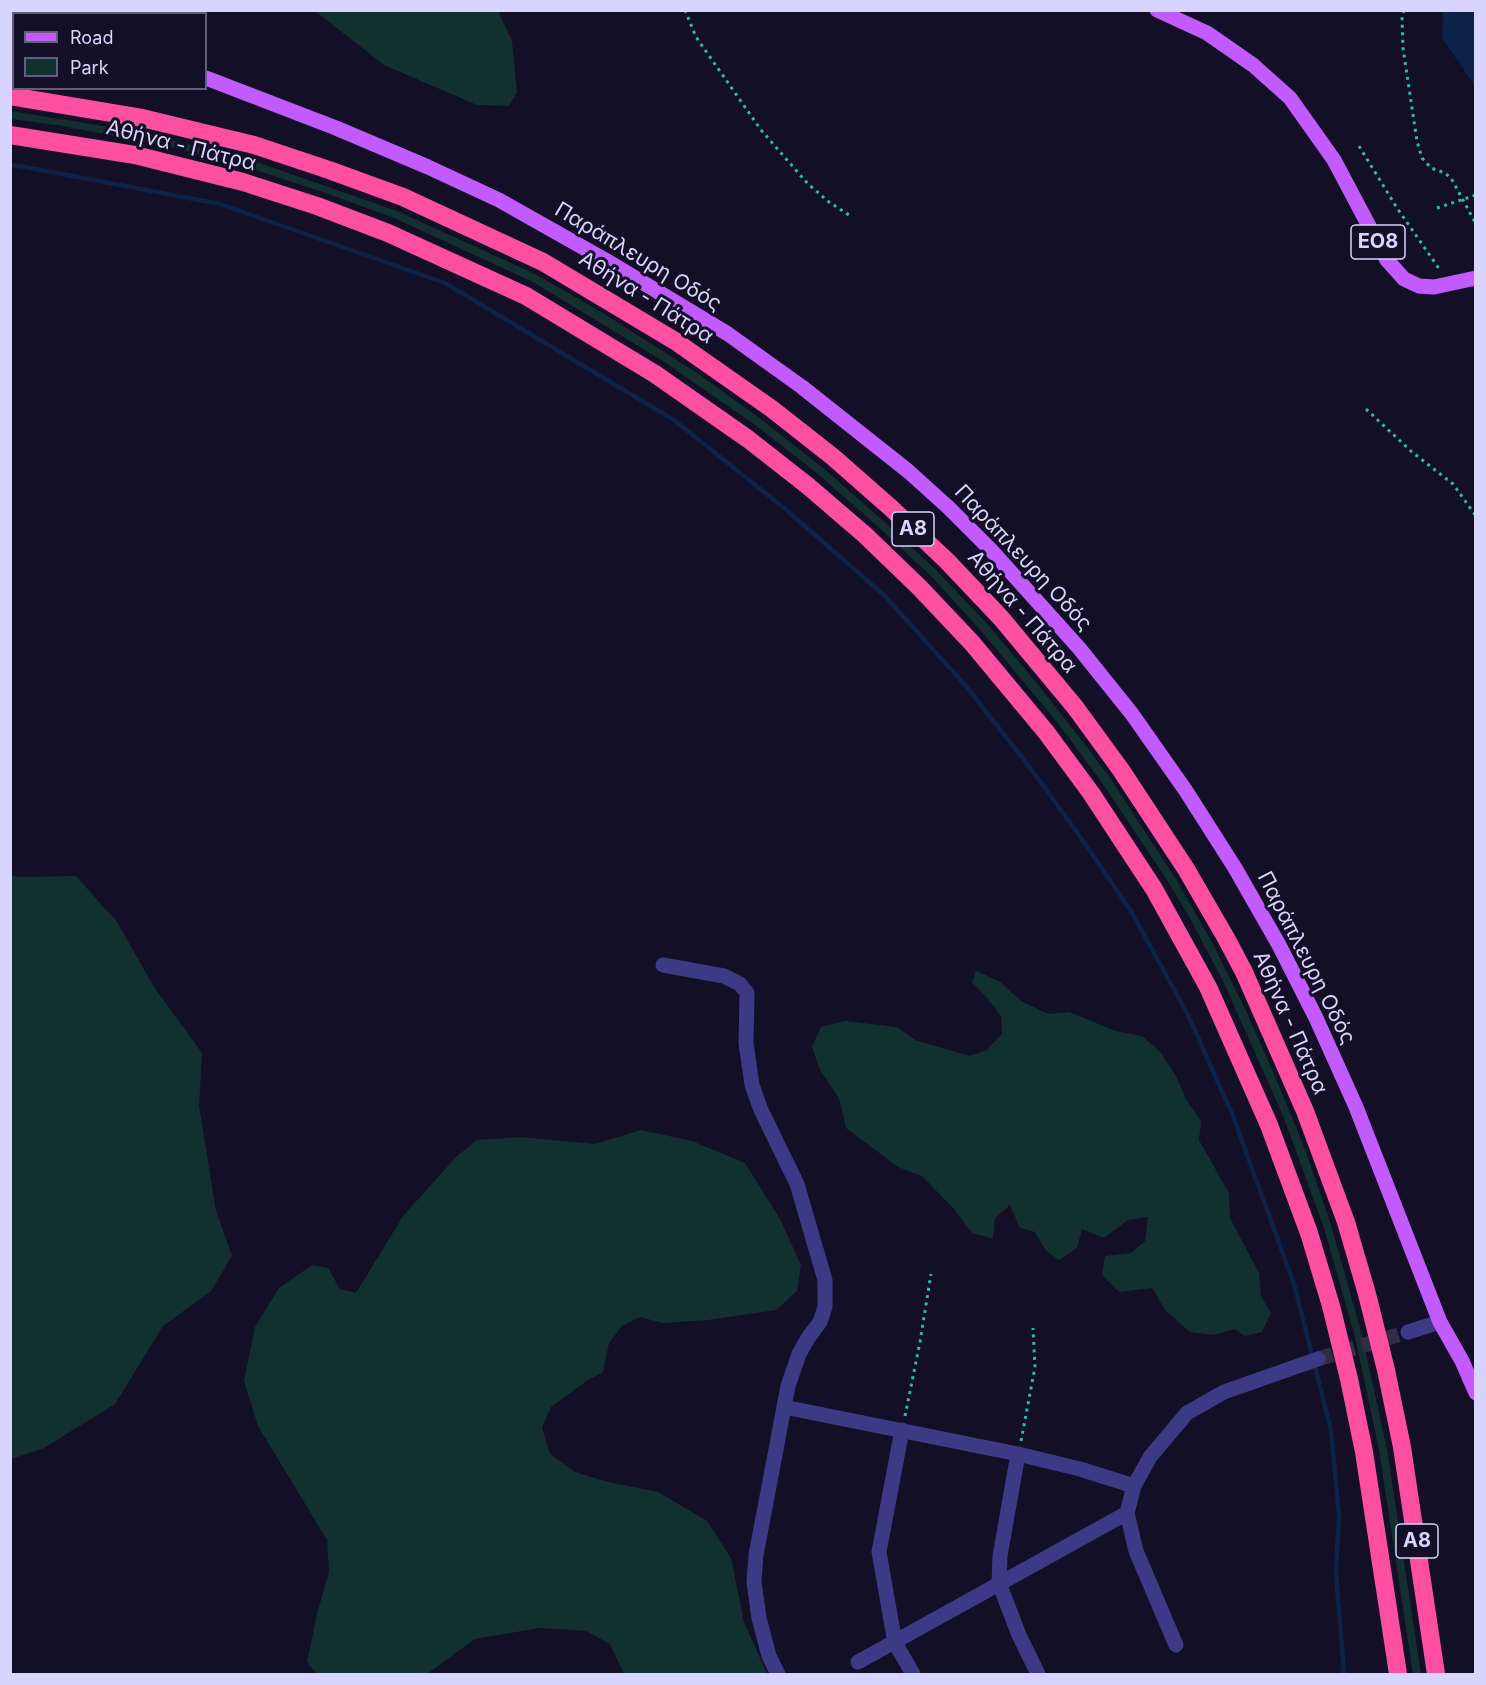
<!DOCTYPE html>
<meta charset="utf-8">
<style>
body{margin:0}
#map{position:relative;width:1486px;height:1685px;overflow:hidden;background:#130f26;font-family:Inter,sans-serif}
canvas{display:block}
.frame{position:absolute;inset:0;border:12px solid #d9d4ff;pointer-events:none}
.legend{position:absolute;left:12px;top:12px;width:195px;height:78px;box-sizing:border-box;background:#130f26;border:2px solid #625e7d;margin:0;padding:8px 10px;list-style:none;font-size:18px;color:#d9d4ff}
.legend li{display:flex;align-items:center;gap:12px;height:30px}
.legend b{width:30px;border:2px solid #625e7d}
</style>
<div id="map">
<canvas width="1486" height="1685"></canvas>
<div class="frame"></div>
<ul class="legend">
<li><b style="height:8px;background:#c25bff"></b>Road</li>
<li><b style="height:16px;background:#12302f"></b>Park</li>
</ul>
</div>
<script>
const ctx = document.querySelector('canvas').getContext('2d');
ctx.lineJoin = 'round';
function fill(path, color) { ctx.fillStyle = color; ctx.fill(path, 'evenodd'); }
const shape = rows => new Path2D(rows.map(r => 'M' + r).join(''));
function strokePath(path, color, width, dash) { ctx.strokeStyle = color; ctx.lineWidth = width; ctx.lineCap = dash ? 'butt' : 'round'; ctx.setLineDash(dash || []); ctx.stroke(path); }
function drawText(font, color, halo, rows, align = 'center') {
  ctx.font = font + ' Inter,sans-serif'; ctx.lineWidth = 6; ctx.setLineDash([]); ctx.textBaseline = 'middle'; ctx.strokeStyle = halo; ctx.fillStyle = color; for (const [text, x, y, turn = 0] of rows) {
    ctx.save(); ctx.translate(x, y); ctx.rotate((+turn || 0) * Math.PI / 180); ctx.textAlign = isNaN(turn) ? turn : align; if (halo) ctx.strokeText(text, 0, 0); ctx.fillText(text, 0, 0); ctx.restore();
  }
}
fill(shape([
 [315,11,498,11,512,41,517,92,509,106,477,105,384,65],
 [11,111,140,132,251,160,397,211,537,275,603,313,700,375,762,420,823,468,881,519,937,571,990,627,1039,686,1087,747,1110,778,1174,876,1213,944,1246,1011,1277,1081,1306,1152,1331,1225,1362,1335,1387,1449,1421,1674,1413,1674,1379,1450,1355,1337,1324,1228,1284,1118,1223,981,1187,913,1167,880,1103,784,1057,722,983,633,931,576,875,524,818,474,758,427,663,361,533,282,394,218,323,192,249,168,175,148,63,126,11,119],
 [10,875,20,877,76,876,117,922,154,987,202,1053,199,1106,216,1211,232,1256,211,1291,163,1326,115,1404,44,1448,11,1459],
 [976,971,999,981,1021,1001,1048,1014,1069,1012,1116,1031,1142,1036,1160,1052,1175,1074,1187,1101,1201,1121,1199,1140,1229,1193,1230,1218,1259,1273,1261,1296,1271,1313,1262,1332,1245,1336,1235,1329,1214,1335,1190,1332,1166,1311,1152,1288,1119,1292,1102,1275,1105,1256,1131,1253,1145,1241,1148,1217,1128,1220,1104,1238,1082,1229,1077,1248,1059,1260,1046,1251,1035,1232,1020,1228,1010,1205,995,1218,993,1239,972,1233,954,1209,922,1176,898,1167,846,1128,839,1098,820,1070,812,1047,821,1027,845,1021,897,1027,915,1040,970,1056,987,1050,1002,1034,1001,1016,989,1000,972,982],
 [641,1130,692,1141,745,1163,780,1219,801,1265,797,1291,776,1310,708,1320,662,1323,640,1317,622,1326,609,1343,603,1372,588,1380,551,1407,542,1428,550,1454,575,1472,608,1482,658,1492,707,1521,731,1558,744,1622,767,1674,624,1674,610,1644,586,1631,540,1628,475,1639,427,1674,317,1674,307,1662,317,1614,329,1572,327,1540,258,1426,244,1381,255,1327,279,1288,312,1265,328,1268,340,1289,356,1293,403,1216,457,1156,477,1140,520,1137,595,1144]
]), '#12302f');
fill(shape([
 [1443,11,1475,11,1475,86,1442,38]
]), '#0c2248');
strokePath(shape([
 [10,165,25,167,220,204,445,283,674,420,784,508,885,596,965,685,1025,761,1079,835,1131,911,1188,1015,1233,1116,1294,1284,1331,1430,1339,1515,1336,1571,1344,1674]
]), '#0c2248', 4.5);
strokePath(shape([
 [1318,1359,1408,1332]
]), '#312d47', 15, [15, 8]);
strokePath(shape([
 [685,10,696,37,761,130,808,184,829,202,849,215],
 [1404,10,1402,17,1403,48,1417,141,1422,158,1431,168,1445,173,1451,178,1476,224],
 [1359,146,1397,208,1440,270],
 [1437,208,1476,195],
 [1366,409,1412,452,1453,484,1476,516],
 [905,1416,920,1342,931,1274],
 [1021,1441,1035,1367,1033,1328]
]), '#2fb8b0', 3, [3, 4.5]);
strokePath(shape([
 [663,965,724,976,740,984,747,993,746,1043,752,1085,761,1110,797,1184,825,1280,825,1307,820,1322,808,1338,799,1354,788,1386,756,1555,754,1582,759,1618,769,1656,778,1674],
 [1408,1332,1440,1322],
 [784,1407,1018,1454,1080,1469,1134,1486],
 [902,1430,879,1552,895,1643,913,1674],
 [1018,1454,1000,1556,999,1583,1019,1635,1038,1674],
 [1176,1645,1136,1551,1127,1513,1134,1486,1150,1457,1187,1413,1224,1392,1318,1359],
 [858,1662,1127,1513]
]), '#3d3a85', 15);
strokePath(shape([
 [1157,10,1207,33,1253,65,1290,98,1334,160,1387,260,1404,279,1419,286,1434,287,1476,278],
 [10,35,14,35],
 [206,78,336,128,428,167,499,200,607,261,728,334,802,387,908,471,949,508,991,550,1079,648,1132,714,1186,791,1235,868,1279,945,1316,1018,1356,1107,1440,1322,1462,1361,1476,1393]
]), '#c25bff', 15);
strokePath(shape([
 [10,96,142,118,254,145,329,170,403,197,543,262,675,341,772,409,833,457,891,508,947,561,1001,618,1075,707,1121,770,1186,869,1226,938,1244,972,1305,1111,1346,1222,1367,1294,1386,1370,1402,1447,1436,1674],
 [10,135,135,155,243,182,317,206,388,233,526,296,655,374,748,439,808,486,865,535,920,588,972,643,1046,732,1091,793,1154,889,1208,987,1269,1125,1309,1233,1331,1306,1349,1379,1364,1452,1398,1674]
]), '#ff4fa3', 18);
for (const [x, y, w] of [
 [1378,242,54],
 [913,529,42],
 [1417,1541,42]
]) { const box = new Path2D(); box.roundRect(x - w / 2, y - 17, w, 34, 4.5); ctx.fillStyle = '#130f26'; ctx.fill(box); strokePath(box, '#d9d4ff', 1.5); }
drawText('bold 20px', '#d9d4ff', null, [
 ["ΕΟ8",1378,242],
 ["Α8",913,529],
 ["Α8",1417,1541]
]);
drawText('21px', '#d9d4ff', '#130f26', [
 ["Αθήνα - Πάτρα",181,146,14],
 ["Παράπλευρη Οδός",638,257,31],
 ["Αθήνα - Πάτρα",646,298,32],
 ["Παράπλευρη Οδός",1023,558,47],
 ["Αθήνα - Πάτρα",1022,612,49],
 ["Παράπλευρη Οδός",1306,958,63],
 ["Αθήνα - Πάτρα",1290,1023,66]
]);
</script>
